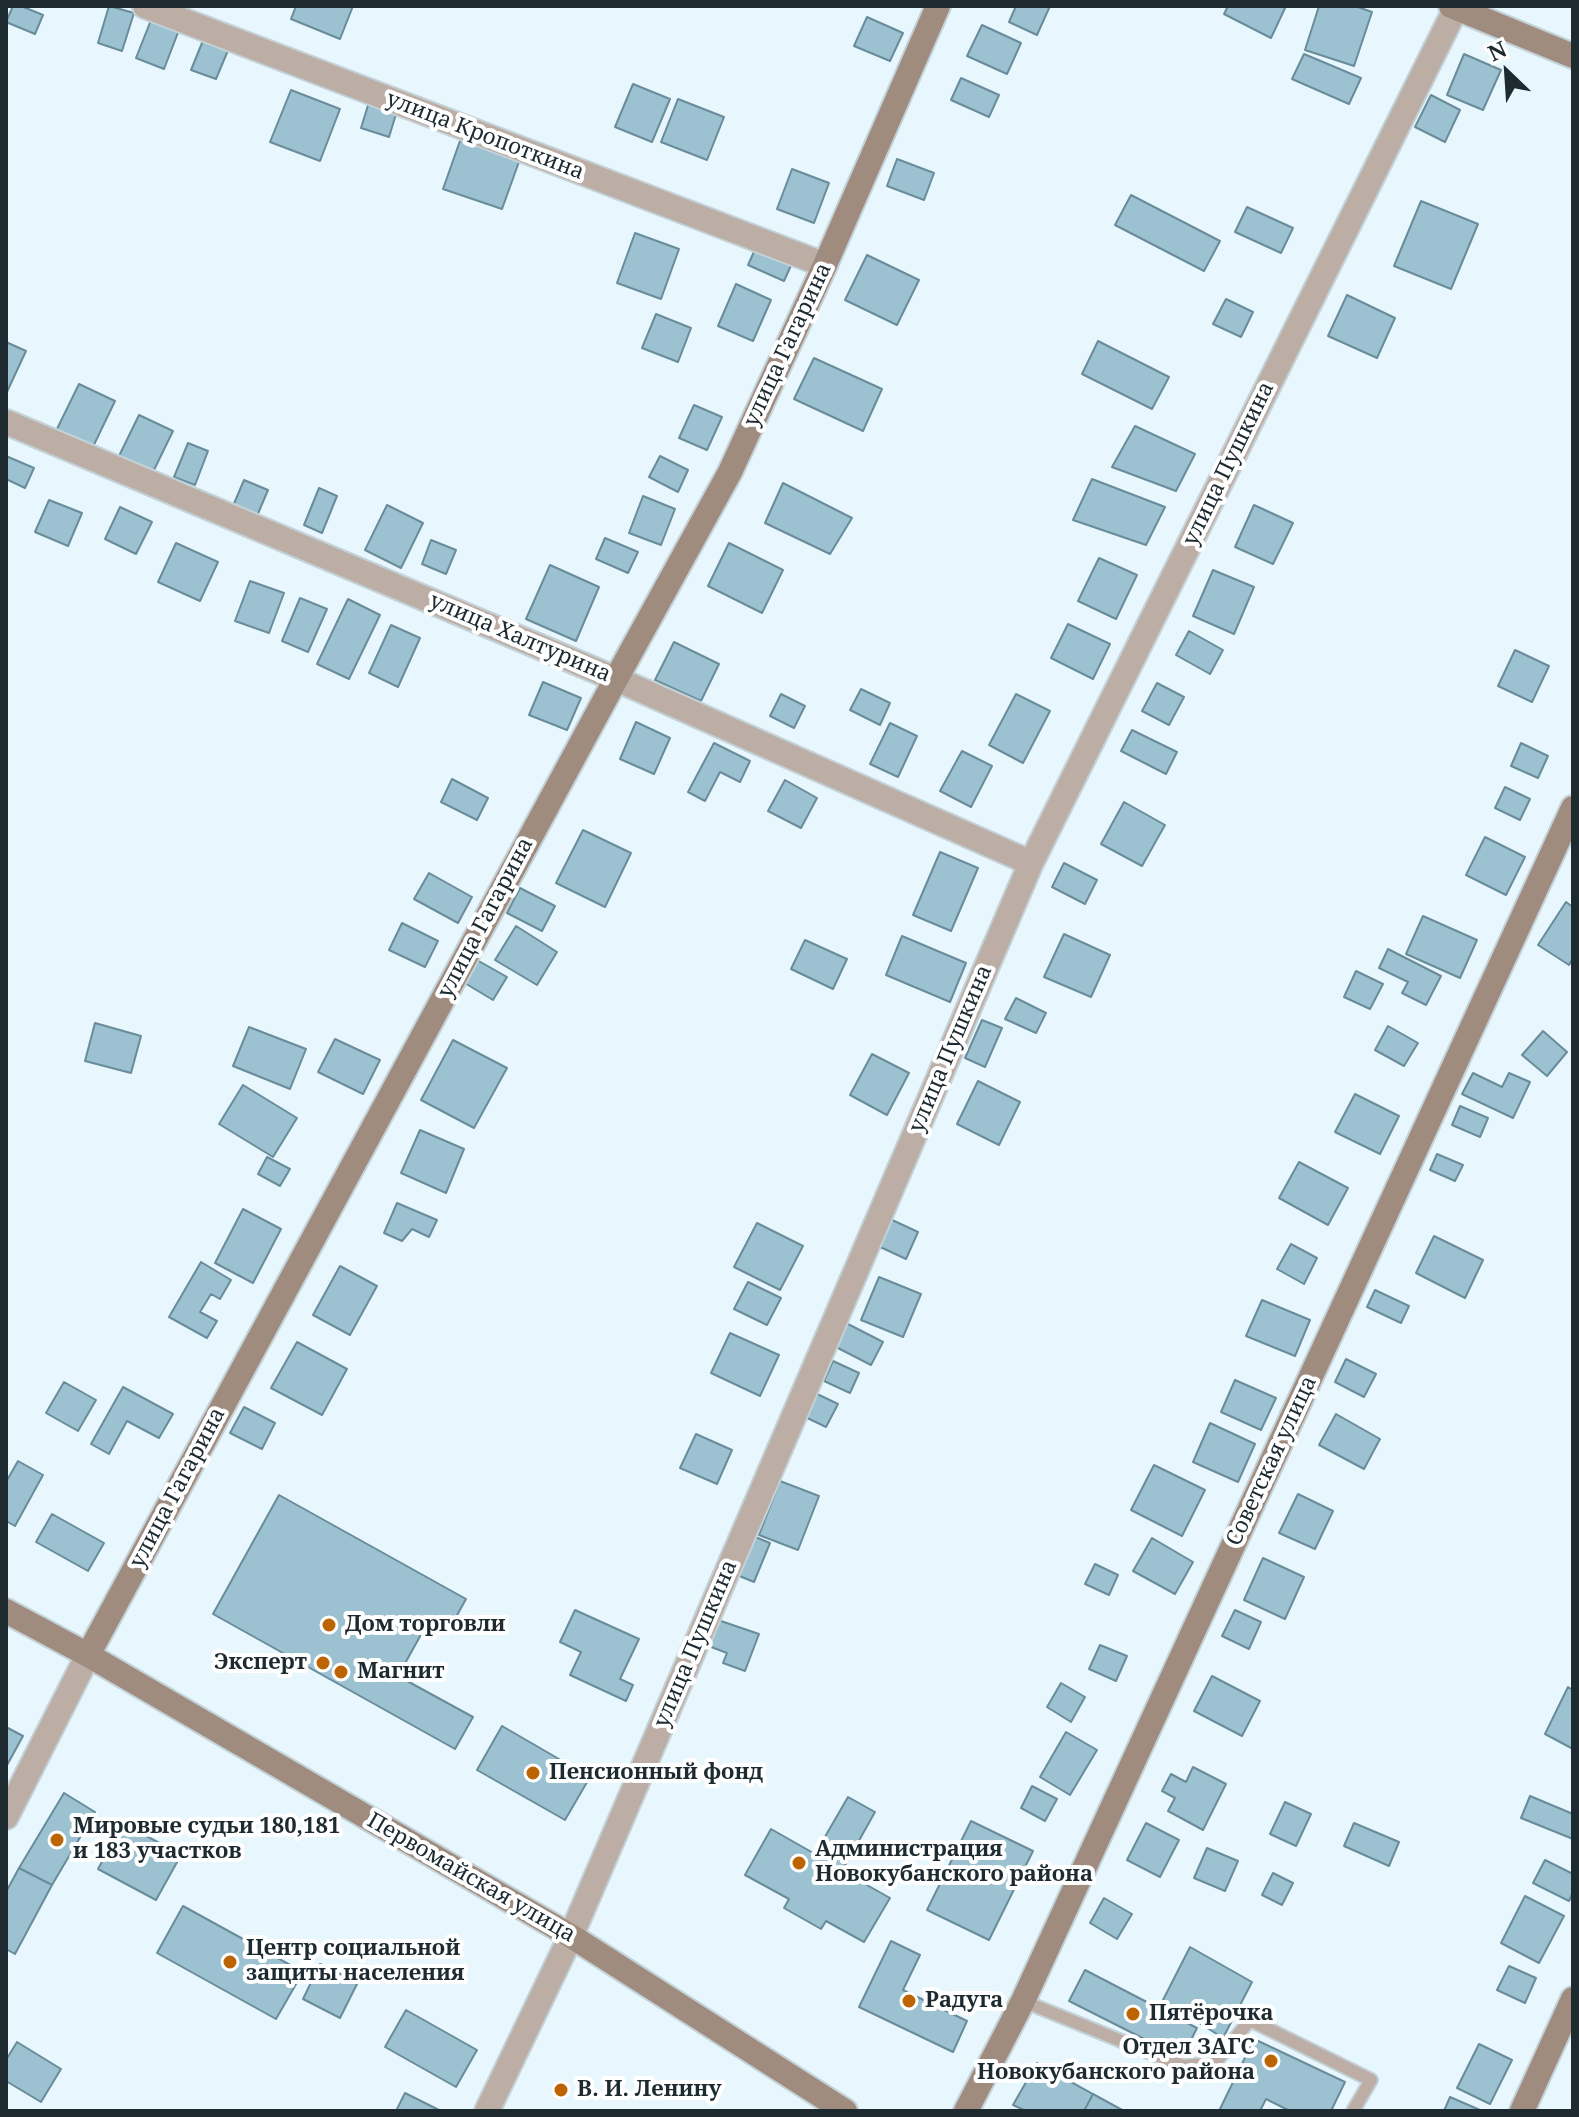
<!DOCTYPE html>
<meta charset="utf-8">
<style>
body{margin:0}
#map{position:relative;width:1579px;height:2117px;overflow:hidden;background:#e8f7fd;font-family:"Noto Serif",serif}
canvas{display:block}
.frame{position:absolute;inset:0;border:8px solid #1d2b31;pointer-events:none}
.north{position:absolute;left:1467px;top:32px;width:80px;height:80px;-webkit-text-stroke:6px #fff;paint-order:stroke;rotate:335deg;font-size:22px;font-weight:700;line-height:32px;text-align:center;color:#1d2b31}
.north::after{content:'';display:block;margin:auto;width:28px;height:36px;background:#1d2b31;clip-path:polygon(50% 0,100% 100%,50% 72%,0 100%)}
</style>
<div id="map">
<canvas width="1579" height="2117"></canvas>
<div class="frame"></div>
<div class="north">N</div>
</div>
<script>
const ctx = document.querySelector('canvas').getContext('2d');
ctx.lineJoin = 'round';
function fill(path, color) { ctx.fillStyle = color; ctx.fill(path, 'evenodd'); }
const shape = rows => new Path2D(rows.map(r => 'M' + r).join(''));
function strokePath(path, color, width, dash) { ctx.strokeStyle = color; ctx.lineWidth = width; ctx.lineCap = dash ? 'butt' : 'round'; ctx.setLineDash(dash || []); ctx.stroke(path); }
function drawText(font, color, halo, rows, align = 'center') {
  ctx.font = font + ' "Noto Serif",serif'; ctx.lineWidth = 8; ctx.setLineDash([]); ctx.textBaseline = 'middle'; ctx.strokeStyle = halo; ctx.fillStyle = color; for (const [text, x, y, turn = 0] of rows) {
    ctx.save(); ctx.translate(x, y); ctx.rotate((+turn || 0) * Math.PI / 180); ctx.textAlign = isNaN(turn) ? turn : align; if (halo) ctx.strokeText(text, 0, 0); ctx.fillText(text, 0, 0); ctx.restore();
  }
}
const building = shape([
 [13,6,21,6,43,15,35,34,6,22,13,6],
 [109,6,134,13,122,51,98,43,109,6],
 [296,6,353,6,340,39,291,19,296,6],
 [1016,6,1050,6,1037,35,1009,22,1016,6],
 [1228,6,1286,6,1271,38,1224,14,1228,6],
 [1319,6,1355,6,1372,12,1354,66,1305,50,1319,6],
 [867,17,903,33,890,61,854,46,867,17],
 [151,20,179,30,164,69,136,58,151,20],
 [982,25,1021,43,1007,74,967,56,982,25],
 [204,38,229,48,216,79,191,70,204,38],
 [1304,54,1361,78,1349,104,1292,79,1304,54],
 [1464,54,1501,70,1483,110,1447,95,1464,54],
 [961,78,999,95,989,117,951,100,961,78],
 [633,84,670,99,652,142,615,127,633,84],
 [291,90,340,109,320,161,270,142,291,90],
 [1431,95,1460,110,1445,142,1415,127,1431,95],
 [678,99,724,117,707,160,661,142,678,99],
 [369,102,397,111,389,137,361,128,369,102],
 [461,138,520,159,502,209,443,189,461,138],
 [897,159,934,173,924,200,887,186,897,159],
 [792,169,829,183,814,223,777,209,792,169],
 [1131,195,1220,241,1204,271,1115,225,1131,195],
 [1421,201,1478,224,1451,289,1394,266,1421,201],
 [1247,207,1293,228,1281,253,1235,232,1247,207],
 [635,233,679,249,661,299,617,283,635,233],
 [757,245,793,261,784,281,748,265,757,245],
 [867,255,919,280,897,325,845,300,867,255],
 [736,284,771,300,753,341,718,326,736,284],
 [1347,295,1395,318,1377,358,1328,336,1347,295],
 [1226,299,1253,312,1241,337,1213,324,1226,299],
 [656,314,691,328,678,362,642,348,656,314],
 [1098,341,1169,377,1152,409,1082,374,1098,341],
 [6,342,26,351,6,394,6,342],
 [814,358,882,389,863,431,794,399,814,358],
 [79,384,115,401,91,451,55,433,79,384],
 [694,405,722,417,707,450,679,438,694,405],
 [139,415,173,431,153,472,119,456,139,415],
 [1135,426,1195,454,1176,491,1112,467,1135,426],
 [188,443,208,451,195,485,174,477,188,443],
 [6,456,34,468,25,488,6,479,6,456],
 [660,456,688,470,678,492,649,477,660,456],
 [1092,479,1165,507,1146,545,1073,520,1092,479],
 [244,480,268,490,257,516,233,506,244,480],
 [783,483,852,518,830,554,765,523,783,483],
 [319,488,337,496,322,533,304,525,319,488],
 [643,496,675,509,661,545,629,533,643,496],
 [49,500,82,513,68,546,35,532,49,500],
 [387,505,423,523,401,568,365,550,387,505],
 [1254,505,1293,523,1273,564,1235,547,1254,505],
 [120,507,152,522,136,554,105,539,120,507],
 [605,538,638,552,628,573,596,559,605,538],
 [431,540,456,550,446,574,422,564,431,540],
 [176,543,218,562,200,601,158,582,176,543],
 [729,543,783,570,762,613,708,586,729,543],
 [1099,558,1137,575,1116,619,1078,601,1099,558],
 [550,565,599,587,576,641,526,619,550,565],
 [1213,570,1254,587,1234,634,1193,616,1213,570],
 [250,581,284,593,269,633,235,621,250,581],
 [300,598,327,609,308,652,282,641,300,598],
 [348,599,380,615,349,679,317,664,348,599],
 [1068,624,1110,644,1093,679,1051,658,1068,624],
 [391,625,420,638,398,687,369,673,391,625],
 [1189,631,1223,650,1210,674,1176,655,1189,631],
 [674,642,719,664,701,701,655,680,674,642],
 [1515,650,1549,666,1532,702,1498,686,1515,650],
 [543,682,581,698,567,730,529,715,543,682],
 [1157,683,1184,697,1169,725,1142,711,1157,683],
 [861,689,890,703,880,725,850,710,861,689],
 [781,694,805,706,794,728,770,716,781,694],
 [1016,694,1050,711,1023,763,989,745,1016,694],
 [636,722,670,738,654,774,620,759,636,722],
 [890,723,917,736,898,777,870,764,890,723],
 [1132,730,1177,752,1166,774,1121,751,1132,730],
 [714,743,750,761,740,782,720,772,705,801,688,792,714,743],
 [1521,743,1548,756,1538,778,1511,766,1521,743],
 [962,751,992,766,971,807,940,791,962,751],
 [452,779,488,798,477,820,441,802,452,779],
 [785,780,817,798,801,828,768,811,785,780],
 [1505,787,1530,799,1520,820,1495,808,1505,787],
 [1124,802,1165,825,1142,866,1101,844,1124,802],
 [583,830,631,853,605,907,556,883,583,830],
 [1485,837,1525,857,1506,895,1466,875,1485,837],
 [940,852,978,868,951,931,913,915,940,852],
 [1064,863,1097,880,1085,904,1052,887,1064,863],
 [429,873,472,897,458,923,414,899,429,873],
 [520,888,555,906,542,931,507,913,520,888],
 [1566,902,1573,907,1573,958,1569,965,1538,945,1566,902],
 [1423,916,1477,940,1460,978,1406,954,1423,916],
 [402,923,438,941,425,967,389,950,402,923],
 [516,926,557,952,537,985,495,960,516,926],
 [1064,934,1110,955,1091,997,1044,977,1064,934],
 [902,936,966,963,950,1002,886,975,902,936],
 [805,940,847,959,833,989,791,969,805,940],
 [1388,949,1441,976,1426,1005,1402,993,1408,982,1379,968,1388,949],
 [477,960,507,977,493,1000,463,982,477,960],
 [1356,971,1383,984,1370,1009,1344,997,1356,971],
 [1016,998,1046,1013,1036,1033,1005,1019,1016,998],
 [982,1020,1002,1028,985,1067,965,1058,982,1020],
 [95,1023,141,1036,131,1073,85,1061,95,1023],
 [1388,1026,1418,1043,1404,1066,1375,1050,1388,1026],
 [249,1027,306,1049,290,1089,233,1066,249,1027],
 [1543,1031,1567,1052,1547,1076,1522,1055,1543,1031],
 [335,1039,380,1060,363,1094,318,1072,335,1039],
 [453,1040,507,1068,474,1128,421,1100,453,1040],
 [872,1054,909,1073,887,1115,850,1095,872,1054],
 [1473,1073,1502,1087,1509,1073,1530,1082,1513,1118,1462,1094,1473,1073],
 [978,1081,1020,1102,999,1145,957,1124,978,1081],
 [243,1085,297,1118,273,1157,219,1124,243,1085],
 [1355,1094,1399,1116,1380,1154,1335,1132,1355,1094],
 [1460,1106,1488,1118,1480,1137,1452,1125,1460,1106],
 [420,1130,464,1149,446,1193,401,1173,420,1130],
 [1437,1154,1463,1165,1455,1181,1430,1170,1437,1154],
 [267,1157,290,1169,280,1186,258,1174,267,1157],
 [1299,1162,1348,1188,1328,1225,1279,1198,1299,1162],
 [397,1203,437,1220,429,1237,412,1229,402,1241,384,1233,397,1203],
 [243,1209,281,1229,253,1283,215,1263,243,1209],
 [890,1219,918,1232,906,1259,878,1246,890,1219],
 [757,1223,803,1246,780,1290,734,1267,757,1223],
 [1434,1236,1483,1260,1465,1298,1416,1273,1434,1236],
 [1291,1244,1317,1258,1304,1284,1277,1269,1291,1244],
 [201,1262,231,1280,220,1299,211,1294,200,1312,217,1321,207,1338,169,1317,201,1262],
 [340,1266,377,1286,350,1335,313,1315,340,1266],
 [879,1277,921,1294,903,1337,861,1320,879,1277],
 [748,1282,781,1298,767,1325,734,1309,748,1282],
 [1375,1290,1409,1306,1401,1323,1367,1307,1375,1290],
 [1262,1300,1310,1320,1295,1356,1246,1336,1262,1300],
 [846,1323,883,1342,871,1365,834,1346,846,1323],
 [730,1333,779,1355,760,1396,711,1373,730,1333],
 [297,1342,347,1369,322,1415,271,1388,297,1342],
 [1346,1359,1376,1374,1364,1397,1335,1382,1346,1359],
 [833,1361,859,1373,850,1393,824,1381,833,1361],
 [1235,1380,1276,1398,1261,1430,1221,1412,1235,1380],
 [64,1382,96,1400,78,1431,46,1413,64,1382],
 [123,1387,173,1414,159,1438,127,1421,109,1454,91,1444,123,1387],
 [813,1392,838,1404,826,1427,801,1415,813,1392],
 [244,1407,275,1423,262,1449,230,1433,244,1407],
 [1336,1414,1380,1439,1364,1469,1319,1445,1336,1414],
 [1210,1423,1255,1444,1238,1482,1193,1462,1210,1423],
 [696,1434,732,1450,717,1484,680,1468,696,1434],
 [18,1461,43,1475,15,1526,6,1521,6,1482,18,1461],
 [1154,1465,1205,1490,1182,1536,1131,1510,1154,1465],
 [780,1481,819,1496,798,1550,759,1535,780,1481],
 [1298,1494,1333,1511,1315,1549,1279,1533,1298,1494],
 [279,1495,466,1599,450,1628,428,1622,398,1676,473,1717,455,1749,213,1614,279,1495],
 [52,1514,104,1543,88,1571,36,1542,52,1514],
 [753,1536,770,1543,754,1582,737,1575,753,1536],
 [1152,1538,1193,1562,1175,1594,1133,1571,1152,1538],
 [1263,1558,1304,1577,1285,1619,1244,1600,1263,1558],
 [1095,1564,1118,1575,1109,1595,1085,1584,1095,1564],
 [575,1610,639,1639,620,1679,633,1685,626,1701,570,1675,581,1652,560,1642,575,1610],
 [1235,1610,1261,1622,1249,1649,1222,1636,1235,1610],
 [715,1619,759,1634,745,1671,723,1663,727,1653,706,1645,715,1619],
 [1100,1645,1127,1656,1116,1681,1089,1669,1100,1645],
 [1212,1676,1260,1701,1242,1736,1194,1711,1212,1676],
 [1061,1683,1085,1697,1071,1722,1047,1707,1061,1683],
 [1568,1687,1573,1690,1573,1749,1545,1734,1568,1687],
 [502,1726,590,1777,565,1820,477,1770,502,1726],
 [6,1727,23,1736,6,1767,6,1727],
 [1066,1732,1097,1750,1070,1795,1040,1777,1066,1732],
 [1193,1767,1226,1784,1203,1830,1168,1811,1175,1798,1162,1791,1171,1774,1186,1782,1193,1767],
 [1032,1786,1057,1799,1045,1821,1021,1808,1032,1786],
 [64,1793,95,1812,52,1885,19,1868,64,1793],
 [1530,1796,1573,1814,1573,1839,1521,1818,1530,1796],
 [848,1797,875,1812,842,1871,890,1898,864,1942,826,1921,821,1929,784,1908,789,1899,745,1875,771,1829,815,1854,848,1797],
 [1285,1802,1311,1814,1296,1846,1270,1834,1285,1802],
 [971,1821,1033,1851,989,1940,927,1910,971,1821],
 [123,1823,181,1855,156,1900,98,1869,123,1823],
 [1146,1823,1179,1840,1160,1877,1127,1860,1146,1823],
 [1354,1823,1399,1842,1389,1866,1344,1846,1354,1823],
 [1207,1848,1238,1861,1225,1891,1194,1878,1207,1848],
 [1545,1860,1573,1874,1573,1892,1569,1901,1533,1883,1545,1860],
 [19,1868,52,1885,15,1954,6,1949,6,1892,19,1868],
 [1273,1873,1293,1883,1282,1905,1262,1895,1273,1873],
 [1525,1896,1564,1916,1539,1963,1501,1943,1525,1896],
 [1104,1898,1132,1914,1117,1939,1090,1923,1104,1898],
 [183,1906,303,1972,276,2019,157,1953,183,1906],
 [891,1941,920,1955,903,1990,967,2021,953,2052,859,2007,891,1941],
 [1190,1947,1252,1982,1223,2038,1163,2000,1190,1947],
 [320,1964,358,1982,340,2018,303,1999,320,1964],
 [1509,1966,1536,1978,1525,2003,1497,1990,1509,1966],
 [1085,1970,1197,2028,1182,2058,1069,2001,1085,1970],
 [406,2010,477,2050,456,2087,385,2047,406,2010],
 [1254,2039,1345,2082,1331,2111,1290,2111,1266,2099,1260,2111,1219,2111,1254,2039],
 [17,2042,61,2069,41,2102,6,2081,6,2060,17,2042],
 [1479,2044,1512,2060,1490,2104,1457,2088,1479,2044],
 [1037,2063,1093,2094,1084,2111,1026,2111,1013,2105,1037,2063],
 [405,2093,441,2111,396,2111,405,2093],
 [1093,2094,1124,2111,1084,2111,1093,2094],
 [1450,2097,1480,2110,1480,2111,1444,2111,1450,2097]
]);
fill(building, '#9cc1d0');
strokePath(building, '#698c9b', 2);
const lane = shape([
 [1023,2001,1183,2066,1215,2063,1250,2020,1371,2080,1353,2111]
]);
const street = shape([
 [145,6,825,265],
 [6,422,616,679,1031,863],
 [6,1817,88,1655],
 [487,2111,571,1936,1031,863,1457,6]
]);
const secondary = shape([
 [1451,6,1573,56],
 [6,1611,88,1655,571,1936,845,2111],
 [88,1655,616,679,730,472,825,265,938,6],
 [966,2111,1023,2001,1573,808],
 [1522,2111,1573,1999]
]);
strokePath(lane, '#c3d2d8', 16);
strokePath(street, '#c3d2d8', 28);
strokePath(secondary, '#c3d2d8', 28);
strokePath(lane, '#bcaea5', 12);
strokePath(street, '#bcaea5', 24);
strokePath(secondary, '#a08c7f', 24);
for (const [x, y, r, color] of [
 [329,1625,8,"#bc6302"],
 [323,1663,8,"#bc6302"],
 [341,1672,8,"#bc6302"],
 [533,1773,8,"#bc6302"],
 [57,1840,8,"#bc6302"],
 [799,1863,8,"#bc6302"],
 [230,1962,8,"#bc6302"],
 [909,2001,8,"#bc6302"],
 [1133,2014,8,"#bc6302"],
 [1271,2061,8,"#bc6302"],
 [561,2090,8,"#bc6302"]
]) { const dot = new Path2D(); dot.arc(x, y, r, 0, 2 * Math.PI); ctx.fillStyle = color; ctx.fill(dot); strokePath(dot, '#fff', 3); }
drawText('22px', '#1d2b31', '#fff', [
 ["улица Кропоткина",485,136,21],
 ["улица Гагарина",788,345,-65],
 ["улица Пушкина",1229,464,-64],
 ["улица Халтурина",520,638,23],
 ["улица Гагарина",486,918,-62],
 ["улица Пушкина",951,1049,-67],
 ["Советская улица",1272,1461,-65],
 ["улица Гагарина",178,1488,-62],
 ["улица Пушкина",696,1644,-67],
 ["Первомайская улица",471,1878,30]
]);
drawText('bold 22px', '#1d2b31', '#fff', [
 ["Дом торговли",345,1625],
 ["Эксперт",307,1663,"right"],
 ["Магнит",357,1672],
 ["Пенсионный фонд",549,1773],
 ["Мировые судьи 180,181",73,1827],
 ["и 183 участков",73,1852],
 ["Администрация",815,1850],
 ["Новокубанского района",815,1875],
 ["Центр социальной",246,1949],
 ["защиты населения",246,1974],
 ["Радуга",925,2001],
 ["Пятёрочка",1149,2014],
 ["Отдел ЗАГС",1255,2048,"right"],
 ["Новокубанского района",1255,2073,"right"],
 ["В. И. Ленину",577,2090]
], 'left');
</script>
